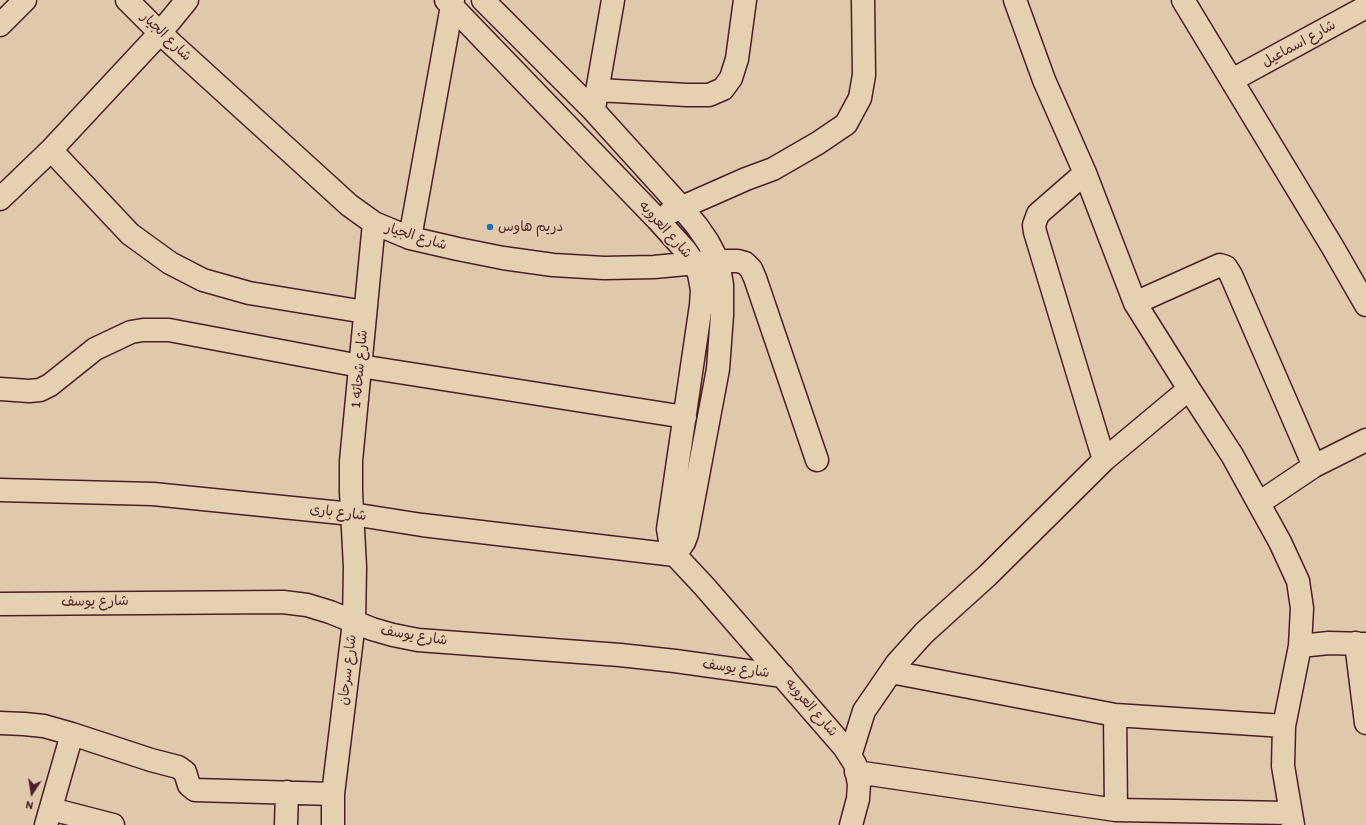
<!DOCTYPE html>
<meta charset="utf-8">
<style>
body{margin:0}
#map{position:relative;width:1366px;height:825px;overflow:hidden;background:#dfc9aa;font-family:Itim,sans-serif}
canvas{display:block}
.north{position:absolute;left:12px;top:773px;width:40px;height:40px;-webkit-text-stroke:3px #e5d0af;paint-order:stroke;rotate:192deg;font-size:11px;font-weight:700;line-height:16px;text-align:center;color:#4a1f2b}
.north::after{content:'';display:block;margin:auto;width:14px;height:18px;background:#4a1f2b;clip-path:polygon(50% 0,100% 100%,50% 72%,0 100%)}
</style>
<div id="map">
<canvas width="1366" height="825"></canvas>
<div class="north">N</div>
</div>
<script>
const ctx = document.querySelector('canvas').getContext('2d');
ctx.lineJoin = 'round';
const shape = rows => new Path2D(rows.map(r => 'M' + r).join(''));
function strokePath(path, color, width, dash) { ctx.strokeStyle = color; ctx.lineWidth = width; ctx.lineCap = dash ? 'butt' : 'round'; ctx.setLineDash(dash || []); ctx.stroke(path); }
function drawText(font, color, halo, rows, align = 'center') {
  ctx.font = font + ' Itim,"Playpen Sans Arabic",sans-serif'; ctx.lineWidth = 3; ctx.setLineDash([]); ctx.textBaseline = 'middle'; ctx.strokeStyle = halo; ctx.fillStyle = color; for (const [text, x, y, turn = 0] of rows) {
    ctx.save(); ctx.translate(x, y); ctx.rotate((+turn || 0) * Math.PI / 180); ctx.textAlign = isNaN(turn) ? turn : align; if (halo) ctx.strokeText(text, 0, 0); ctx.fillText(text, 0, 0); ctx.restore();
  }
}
const minor = shape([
 [127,0,160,33,349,205,374,223,410,238,458,249,503,258,553,265,604,268,654,267,718,261,738,261,745,263,751,269,755,278,817,460],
 [446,0,657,219,685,250,694,263,699,274,702,290,701,305,668,529,671,547,675,555,704,586,844,747,855,764,859,784,858,799,851,825],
 [483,0,594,111,681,207,697,226,708,242,718,261,722,285,722,315,718,369,687,534,684,542,675,555],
 [1015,0,1044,80,1085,173,1135,303,1189,389,1232,455,1280,542,1298,581,1302,608,1300,646,1284,726,1283,766,1293,825],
 [1183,0,1332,246,1366,305],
 [1232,80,1366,7],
 [598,90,687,95,709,95,723,89,731,78,737,59,745,0],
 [595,103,613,0],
 [51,150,130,234,170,263,203,280,249,293,365,312],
 [1085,173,1038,214,1034,225,1035,232,1104,460],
 [0,199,51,150,160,33,187,0],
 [669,213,746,179,773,169,818,143,846,124,860,98,864,75,863,0],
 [410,238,453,0],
 [1135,303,1220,265,1226,267,1231,275,1314,466],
 [0,389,29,391,40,390,50,385,95,349,131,332,143,330,169,330,360,366,685,417],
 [0,490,153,494,352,514,422,525,675,555],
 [1259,503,1314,466,1366,440],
 [0,604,283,602,307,605,330,612,372,629,393,635,418,640,620,655,675,661,783,676],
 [1356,643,1366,723],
 [1300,646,1329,643,1366,644],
 [891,672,1115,715,1284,726],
 [1115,715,1116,810],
 [0,723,24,724,44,726,72,734,151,760,178,767,185,772,189,785,195,790,333,794],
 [850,756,864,711,897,663,924,633,988,575,1104,460,1189,389],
 [856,772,1116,810,1290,813],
 [51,809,113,825],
 [46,825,72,734],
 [286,825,287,792],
 [333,825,333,794,354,622,355,567,351,492,351,461,374,223]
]);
const trunk = shape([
 [0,25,25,0]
]);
strokePath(minor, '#4a1f2b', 25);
strokePath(trunk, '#4a1f2b', 25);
strokePath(minor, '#e5d0af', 22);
strokePath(trunk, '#e5d0af', 22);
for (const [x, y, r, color] of [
 [490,227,4,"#1f6fb2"]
]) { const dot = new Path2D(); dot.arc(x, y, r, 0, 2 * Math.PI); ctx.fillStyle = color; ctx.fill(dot); strokePath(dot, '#e5d0af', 1.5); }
drawText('14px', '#4a1f2b', '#e5d0af', [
 ["شارع الجيار",166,37,44],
 ["شارع اسماعيل",1299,44,-29],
 ["شارع العروبه",665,230,48],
 ["شارع الجيار",416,237,17],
 ["شارع شحاته 1",360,369,-85],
 ["شارع بارى",338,513,7],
 ["شارع يوسف",95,602,-1],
 ["شارع يوسف",414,636,9],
 ["شارع يوسف",736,669,8],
 ["شارع سرحان",348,670,-83],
 ["شارع العروبه",811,708,49]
]);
drawText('14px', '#4a1f2b', '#e5d0af', [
 ["دريم هاوس",498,227]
], 'left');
</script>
